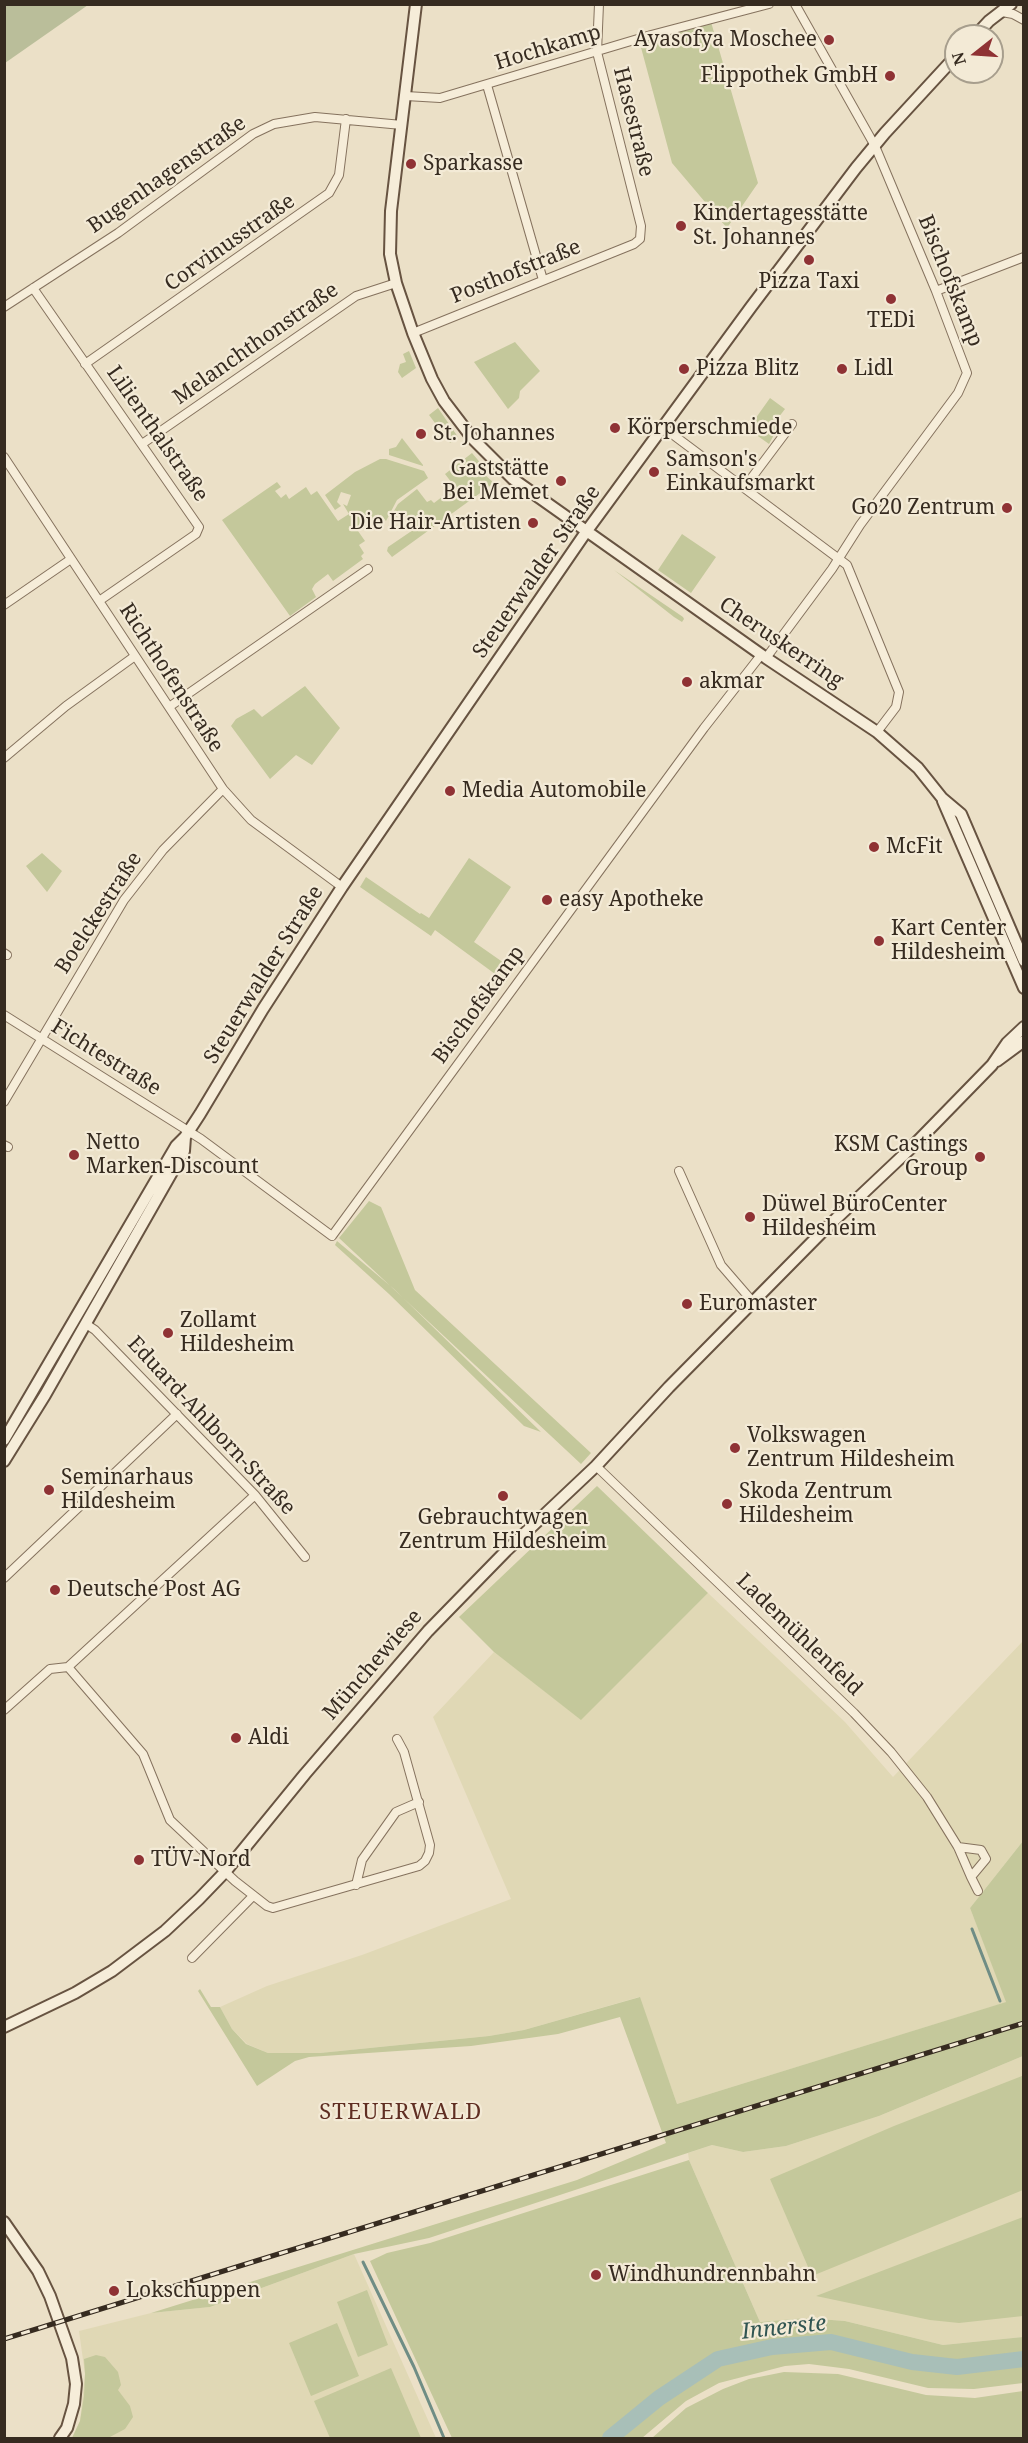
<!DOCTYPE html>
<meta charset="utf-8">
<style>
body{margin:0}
#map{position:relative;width:1028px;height:2443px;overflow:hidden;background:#ebe0c7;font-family:"Noto Serif",serif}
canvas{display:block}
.frame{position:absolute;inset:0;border:6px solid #362b20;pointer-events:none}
.north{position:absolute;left:944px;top:24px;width:60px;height:60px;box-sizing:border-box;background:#f3ead6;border:2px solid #a79e8d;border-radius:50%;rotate:253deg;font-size:16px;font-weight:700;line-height:24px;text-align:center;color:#362b20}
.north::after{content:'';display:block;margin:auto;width:21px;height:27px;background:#8f3234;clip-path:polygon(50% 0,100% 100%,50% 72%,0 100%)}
</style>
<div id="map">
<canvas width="1028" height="2443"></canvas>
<div class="frame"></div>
<div class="north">N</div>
</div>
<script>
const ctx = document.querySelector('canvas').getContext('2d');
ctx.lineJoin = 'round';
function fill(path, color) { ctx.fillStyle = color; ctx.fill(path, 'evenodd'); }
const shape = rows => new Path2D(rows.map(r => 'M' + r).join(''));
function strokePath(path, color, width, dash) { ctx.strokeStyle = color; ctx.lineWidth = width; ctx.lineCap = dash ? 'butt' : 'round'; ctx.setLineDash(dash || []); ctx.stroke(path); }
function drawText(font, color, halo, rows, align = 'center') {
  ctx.font = font + ' "Noto Serif",serif'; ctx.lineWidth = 4.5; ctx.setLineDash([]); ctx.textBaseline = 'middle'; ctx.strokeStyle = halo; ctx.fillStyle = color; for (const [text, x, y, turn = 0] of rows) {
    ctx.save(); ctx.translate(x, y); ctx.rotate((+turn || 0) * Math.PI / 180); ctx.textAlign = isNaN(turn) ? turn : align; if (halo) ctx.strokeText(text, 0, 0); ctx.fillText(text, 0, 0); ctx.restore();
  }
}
fill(shape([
 [708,1593,845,1722,893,1777,1023,1641,1023,1841,970,1908,1007,2002,677,2104,639,1997,524,2030,489,2036,320,2053,268,2053,247,2044,232,2029,220,2007,267,1986,362,1955,511,1899,433,1717,494,1652,581,1719],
 [1023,2056,1023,2337,943,2345,845,2321,805,2318,760,2322,689,2160,688,2153,712,2145,743,2152,786,2146,879,2116],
 [354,2254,436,2438,72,2438,80,2421,85,2374,79,2331,151,2313,210,2307]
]), '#e0d8b5');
fill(shape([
 [711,22,758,183,727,228,672,163,639,40],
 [515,342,540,371,520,391,519,398,508,409,474,362],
 [409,351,416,368,402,378,398,372,400,364,406,362,403,354],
 [770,398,785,409,775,422,777,429,769,444,748,429],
 [438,408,458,437,450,443,429,415],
 [402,438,423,465,423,466,389,455,389,449,396,447],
 [472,453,483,466,485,475,494,483,392,557,387,551,388,547,416,528,403,511,398,514,393,523,391,516,398,504,417,489,427,502,431,500,434,503,455,487,445,474],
 [380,459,386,459,424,471,428,478,397,500,386,521,381,515,358,531,365,541,359,545,364,553,361,556,363,559,333,581,328,574,315,584,312,589,316,597,290,616,222,520,277,482,281,487,275,491,281,498,286,494,289,499,306,487,311,495,317,491,338,521,349,514,343,504,347,506,351,495,341,492,337,502,341,506,335,510,325,495,355,472],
 [682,534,716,557,691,593,658,570],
 [614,570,683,617,684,619,682,622,674,617],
 [305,686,340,728,312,765,296,755,270,779,231,726,236,719,254,709,262,717],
 [42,853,62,871,47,892,26,866],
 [469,858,511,887,474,942,514,970,506,982,435,930,431,936,360,887,366,877,420,914,421,913,429,918],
 [369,1201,381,1207,415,1290,591,1453,581,1464,339,1238],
 [337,1241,394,1289,541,1432,524,1426,389,1294,335,1245],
 [597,1486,708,1593,581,1720,494,1652,459,1617],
 [1023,1841,1023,2056,879,2116,786,2146,743,2152,712,2145,429,2238,354,2254,210,2307,151,2313,577,2180,666,2143,620,2017,558,2034,471,2046,309,2057,295,2061,257,2086,198,1991,200,1989,211,2007,220,2007,232,2029,246,2044,268,2053,320,2053,489,2036,524,2030,640,1997,677,2104,1006,2002,970,1908],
 [1022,2076,1024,2081,1023,2190,812,2276,770,2179,894,2126],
 [689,2160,760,2322,805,2318,845,2321,943,2345,1023,2337,1023,2383,974,2389,928,2388,849,2369,809,2364,785,2366,719,2383,686,2401,642,2438,452,2438,370,2261,387,2253,430,2243],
 [1023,2217,1023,2316,959,2323,930,2320,816,2296],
 [367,2290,388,2345,358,2357,337,2302],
 [337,2323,359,2376,311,2396,289,2343],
 [96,2355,105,2357,118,2372,121,2385,118,2390,130,2406,133,2417,125,2429,108,2438,72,2438,80,2421,84,2396,85,2374,84,2359],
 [391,2368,421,2438,330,2438,314,2401],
 [784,2372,838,2374,926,2395,975,2398,1023,2391,1023,2438,652,2438,686,2408,723,2389,749,2379]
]), '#c4c89b');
fill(shape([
 [5,4,87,4,88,5,5,63]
]), '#babe9a');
strokePath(shape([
 [972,1929,1000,2001],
 [363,2262,414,2367,444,2438]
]), '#6f8d85', 3);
strokePath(shape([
 [610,2438,659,2398,718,2359,772,2347,831,2342,912,2362,957,2367,1024,2359]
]), '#a8bfb8', 16);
const street = shape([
 [1002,12,1013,14,1024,20],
 [487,85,543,280],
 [406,96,440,98,651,35,769,4],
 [33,288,199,527,196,534,99,601],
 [936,291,1024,257],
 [4,307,118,233,253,134,274,124,315,117,402,125],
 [413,333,634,244,640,239,641,226,597,52,599,4],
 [85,364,329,193,339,175,346,119],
 [664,428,847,565,899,692,896,707,877,732],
 [142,444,356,296,396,283],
 [4,457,223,789,251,820,342,887],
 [744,488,792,424],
 [4,605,71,559],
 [766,658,832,569,860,525,958,393,967,373,936,291,875,146,795,4],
 [169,707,368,569],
 [4,758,66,706,135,656],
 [4,953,7,955],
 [4,1015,201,1139,332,1236,704,728,761,655],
 [4,1102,124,900,163,850,223,789],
 [4,1145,8,1147],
 [679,1171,721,1265,753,1302],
 [86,1324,95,1330,255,1495,305,1557],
 [596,1466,854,1713,891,1752,927,1797,958,1847,971,1877,986,1859,981,1850,958,1847],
 [255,1495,68,1667,143,1754,170,1820,235,1881,267,1906,273,1908,419,1866,425,1861,429,1853,430,1845,404,1752,397,1739],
 [4,1578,177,1414],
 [4,1710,50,1669,68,1667],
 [971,1877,978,1891],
 [356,1885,362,1860,396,1812,419,1802],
 [192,1958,253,1896]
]);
const secondary = shape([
 [416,4,391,211,390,254,396,283,413,333,432,379,444,401,473,439,513,479,766,658,877,732,918,768,942,798,961,814,1024,961],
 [975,36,989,21,1011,4],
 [943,801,1024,988],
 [997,1061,1024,1041],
 [4,1440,176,1146,185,1137,200,1114,263,1009,342,887,586,532,751,307,856,168,885,133,956,56],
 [4,1461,45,1395,184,1151,185,1137],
 [4,2027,75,1993,112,1971,165,1931,199,1899,225,1872,305,1774,428,1631,506,1551,596,1466,669,1387,822,1232,912,1147,992,1065,1007,1043,1024,1027],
 [4,2222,38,2271,50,2296,72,2358,76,2384,74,2404,67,2428,60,2438]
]);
strokePath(street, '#85725e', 10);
strokePath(secondary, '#675341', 14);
strokePath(street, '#f6edd9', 8);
strokePath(secondary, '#f6edd9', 10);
const rail = shape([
 [4,2339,1024,2023]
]);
strokePath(rail, '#362b20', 5);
strokePath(rail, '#f3ead6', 3, [9]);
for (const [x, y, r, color] of [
 [829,40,6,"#8f3234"],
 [890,76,6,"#8f3234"],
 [411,164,6,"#8f3234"],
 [681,226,6,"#8f3234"],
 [809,260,6,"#8f3234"],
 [891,299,6,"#8f3234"],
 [684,369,6,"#8f3234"],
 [842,369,6,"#8f3234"],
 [615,428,6,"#8f3234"],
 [421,434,6,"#8f3234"],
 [654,472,6,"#8f3234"],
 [561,481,6,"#8f3234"],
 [1007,508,6,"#8f3234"],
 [533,523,6,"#8f3234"],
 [687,682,6,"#8f3234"],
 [450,791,6,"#8f3234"],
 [874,847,6,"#8f3234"],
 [547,900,6,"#8f3234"],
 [879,941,6,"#8f3234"],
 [74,1155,6,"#8f3234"],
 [980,1157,6,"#8f3234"],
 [750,1217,6,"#8f3234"],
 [687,1304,6,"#8f3234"],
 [168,1333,6,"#8f3234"],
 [735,1448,6,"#8f3234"],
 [49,1490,6,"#8f3234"],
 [503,1496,6,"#8f3234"],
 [727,1504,6,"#8f3234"],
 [55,1590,6,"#8f3234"],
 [236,1738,6,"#8f3234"],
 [139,1860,6,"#8f3234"],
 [596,2275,6,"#8f3234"],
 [114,2291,6,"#8f3234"]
]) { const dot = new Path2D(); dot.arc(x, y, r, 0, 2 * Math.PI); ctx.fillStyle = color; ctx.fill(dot); strokePath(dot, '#f3ead6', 2); }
drawText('21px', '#362b20', '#f3ead6', [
 ["Ayasofya Moschee",817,40,"right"],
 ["Flippothek GmbH",878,76,"right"],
 ["Sparkasse",423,164],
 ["Kindertagesstätte",693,214],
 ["St. Johannes",693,238],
 ["Pizza Taxi",809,282,"center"],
 ["TEDi",891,321,"center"],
 ["Pizza Blitz",696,369],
 ["Lidl",854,369],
 ["Körperschmiede",627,428],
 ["St. Johannes",433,434],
 ["Samson's",666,460],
 ["Einkaufsmarkt",666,484],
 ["Gaststätte",549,469,"right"],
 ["Bei Memet",549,493,"right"],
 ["Go20 Zentrum",995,508,"right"],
 ["Die Hair-Artisten",521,523,"right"],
 ["akmar",699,682],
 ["Media Automobile",462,791],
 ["McFit",886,847],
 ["easy Apotheke",559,900],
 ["Kart Center",891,929],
 ["Hildesheim",891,953],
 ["Netto",86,1143],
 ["Marken-Discount",86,1167],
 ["KSM Castings",968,1145,"right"],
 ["Group",968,1169,"right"],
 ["Düwel BüroCenter",762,1205],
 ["Hildesheim",762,1229],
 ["Euromaster",699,1304],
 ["Zollamt",180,1321],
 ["Hildesheim",180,1345],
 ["Volkswagen",747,1436],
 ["Zentrum Hildesheim",747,1460],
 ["Seminarhaus",61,1478],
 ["Hildesheim",61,1502],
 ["Skoda Zentrum",739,1492],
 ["Hildesheim",739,1516],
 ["Gebrauchtwagen",503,1518,"center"],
 ["Zentrum Hildesheim",503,1542,"center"],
 ["Deutsche Post AG",67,1590],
 ["Aldi",248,1738],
 ["TÜV-Nord",151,1860],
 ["Windhundrennbahn",608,2275],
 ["Lokschuppen",126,2291]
], 'left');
drawText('21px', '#362b20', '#f3ead6', [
 ["Hochkamp",548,48,-17],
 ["Hasestraße",633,122,76],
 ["Bugenhagenstraße",167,175,-35],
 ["Corvinusstraße",230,243,-35],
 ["Posthofstraße",516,272,-22],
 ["Bischofskamp",950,281,68],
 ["Melanchthonstraße",256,344,-35],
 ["Lilienthalstraße",157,434,55],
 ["Steuerwalder Straße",537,572,-55],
 ["Cheruskerring",781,643,34],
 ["Richthofenstraße",171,678,57],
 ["Boelckestraße",99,913,-57],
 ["Steuerwalder Straße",264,975,-58],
 ["Bischofskamp",479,1005,-54],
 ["Fichtestraße",106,1058,32],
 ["Eduard-Ahlborn-Straße",211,1426,47],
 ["Lademühlenfeld",799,1635,44],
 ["Münchewiese",373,1665,-49]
]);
ctx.letterSpacing = '1.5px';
drawText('22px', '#602f23', '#f3ead6', [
 ["STEUERWALD",401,2113]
]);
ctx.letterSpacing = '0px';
drawText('italic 22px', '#315552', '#f3ead6', [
 ["Innerste",784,2328,-6]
]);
</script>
